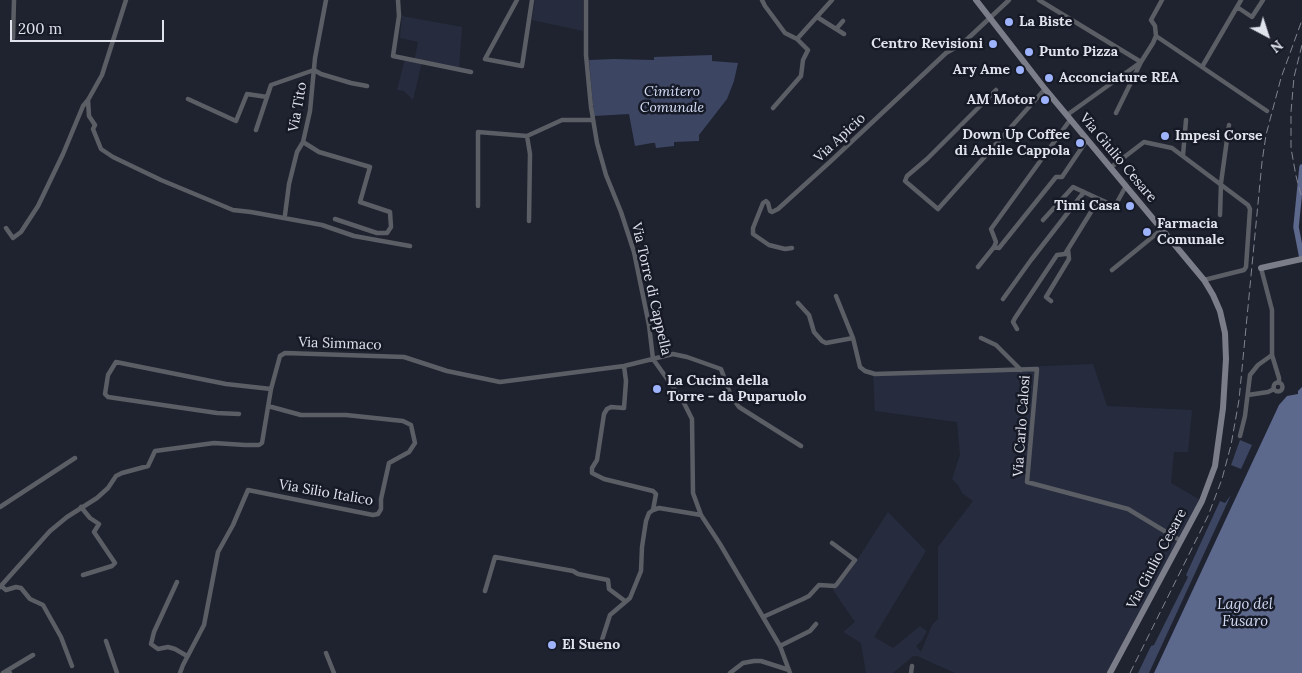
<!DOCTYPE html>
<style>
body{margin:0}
#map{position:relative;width:1302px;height:673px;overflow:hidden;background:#1f2330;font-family:Lora,serif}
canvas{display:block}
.north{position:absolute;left:1242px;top:10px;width:50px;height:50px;-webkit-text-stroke:4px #161a26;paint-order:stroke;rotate:140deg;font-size:14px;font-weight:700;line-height:20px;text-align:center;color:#e0e3ec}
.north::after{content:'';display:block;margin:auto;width:18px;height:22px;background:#e0e3ec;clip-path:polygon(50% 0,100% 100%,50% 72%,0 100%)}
.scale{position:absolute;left:10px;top:20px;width:154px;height:22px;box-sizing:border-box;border:2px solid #e0e3ec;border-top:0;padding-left:6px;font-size:15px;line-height:18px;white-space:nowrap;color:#e0e3ec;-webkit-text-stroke:4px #161a26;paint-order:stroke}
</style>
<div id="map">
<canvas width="1302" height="673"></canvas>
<div class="north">N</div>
<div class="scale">200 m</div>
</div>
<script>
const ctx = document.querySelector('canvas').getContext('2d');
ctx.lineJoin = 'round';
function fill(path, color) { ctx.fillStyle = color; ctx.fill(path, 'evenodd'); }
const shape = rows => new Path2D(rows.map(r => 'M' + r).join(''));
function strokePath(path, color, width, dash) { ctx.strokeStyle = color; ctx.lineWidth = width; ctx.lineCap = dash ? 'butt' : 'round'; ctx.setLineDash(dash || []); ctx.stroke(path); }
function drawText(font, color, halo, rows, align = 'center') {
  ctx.font = font + ' Lora,serif'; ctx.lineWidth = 5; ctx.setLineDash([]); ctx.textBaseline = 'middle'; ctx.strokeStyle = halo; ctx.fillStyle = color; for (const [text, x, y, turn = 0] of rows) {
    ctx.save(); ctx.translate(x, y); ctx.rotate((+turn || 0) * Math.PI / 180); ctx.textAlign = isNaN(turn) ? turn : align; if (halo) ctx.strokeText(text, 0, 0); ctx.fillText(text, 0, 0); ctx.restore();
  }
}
fill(shape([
 [535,0,583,0,583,31,532,20],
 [402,16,462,27,459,70,422,62,413,100,404,91,397,90,405,59,414,62,418,42,400,38],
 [1093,364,1107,406,1192,410,1188,452,1174,452,1171,483,1204,502,1109,673,955,673,917,656,913,656,893,673,866,673,861,643,843,632,855,622,833,590,850,571,888,512,926,551,874,637,893,648,920,626,927,631,922,640,916,646,921,652,932,625,938,619,938,547,973,501,962,493,958,485,952,479,960,455,957,422,875,411,873,373]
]), '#262c3e');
fill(shape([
 [712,55,712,61,738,63,734,81,727,99,699,135,699,141,674,142,674,146,656,148,655,143,652,143,635,146,629,114,594,116,589,60,614,59,654,60,654,57],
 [1240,440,1252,445,1241,469,1231,465],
 [1231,495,1149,673,1138,673,1151,646,1154,645,1188,577,1186,575,1220,501,1225,503]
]), '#3c4562');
fill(shape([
 [1302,387,1302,673,1154,673,1279,405,1287,396,1298,394,1298,391]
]), '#5d688d');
strokePath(shape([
 [1302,167,1296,227,1302,258]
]), '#5d688d', 5.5);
strokePath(shape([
 [398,0,399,16,393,56,471,72],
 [517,0,485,59,522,66,532,0],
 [586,0,586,55,591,107,597,143,606,175,621,212,634,252,649,325,653,359,683,401,692,419,693,493,701,515,720,544,780,646,790,673],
 [762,0,765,6,785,33,797,39,808,50,803,60,801,76,773,108],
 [1039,0,1141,62,1067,115],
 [1241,0,1202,67,1267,111],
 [1237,7,1252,17,1263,0],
 [817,17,844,34],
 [836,29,843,21],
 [1156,36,1202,67],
 [13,38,14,0],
 [797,39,832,0],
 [996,90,927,159,907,176,905,181,938,209,1045,89],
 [188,99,236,121,247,94,267,97,271,85,314,70,321,74,351,83,367,86],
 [88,100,89,116,95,125,93,129,101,149,113,157,161,180,233,210,251,212,322,225,354,236,410,246],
 [1116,113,1141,62,1153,43,1156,36,1155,26,1151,20,1162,0],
 [256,130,267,97],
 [527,136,530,154,529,221],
 [303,142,319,152,370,167,360,202,390,212,391,227,387,233,377,233,335,219],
 [1183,155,1186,120],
 [1110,168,1144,142,1172,148,1248,205,1250,209,1246,267,1244,270,1204,280],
 [478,206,478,132,527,136,562,120,592,120],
 [285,215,289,184,297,152,303,142,310,111,315,58,326,0],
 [1220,215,1221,183,1229,125],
 [1043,220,1073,187,1099,199],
 [6,228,13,238,21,232,38,206,63,154,83,106,88,100,102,75,126,0],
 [994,247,996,242,991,229,1070,120],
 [792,248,785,249,769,245,753,234,753,228,763,203,766,201,768,203,770,211,772,212,778,209,832,160,946,53,962,44,1009,0],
 [978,267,994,247,999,248,1056,177,1062,177,1087,140],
 [1261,268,1272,310,1272,355,1279,378,1279,382],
 [1112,270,1161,230],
 [836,296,853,338,860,367,865,371,875,374,1037,369,1027,482,1128,509,1181,541],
 [1003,299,1031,260,1084,192],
 [1051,301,1046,297,1069,259,1068,249],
 [798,303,809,315,814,332,822,341,826,343,853,338],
 [1017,329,1013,322,1015,318,1057,255,1065,254,1099,199,1115,206,1126,186],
 [981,338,996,345,1021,370],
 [624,366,626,381,624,408,611,407,607,409,604,414,597,460,592,468,592,473,604,479,653,491,656,494,653,510],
 '1273.5 387a4.5 4.5 0 1 1 9 0a4.5 4.5 0 1 1-9 0Z',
 [1248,395,1268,392,1274,389],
 [239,414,217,413,108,397,105,394,108,375,116,362,226,384,271,389],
 [1240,436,1245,416,1250,375,1258,365,1272,355],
 [0,507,75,458],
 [81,507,90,518,99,524,94,532,115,563,112,566,83,575],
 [177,582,154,632,151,644,158,649,168,647,175,649,187,656],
 [1,586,6,590,16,587,21,588,30,599,43,605,61,637,72,666],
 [0,587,50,531,67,517,97,498,108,488,116,476,122,473,148,466,155,451,214,443,245,445,259,445,262,443,271,389,280,356,285,353,404,357,447,371,500,382,624,366,673,354,687,357,721,369,731,396,739,407,801,446],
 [485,591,495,557,573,571,578,574,608,580,609,589,625,601],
 [763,617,803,599,809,596,819,585,835,586,837,584,855,560,832,543],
 [106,641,117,673],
 [580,642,600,646,610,615,630,598,641,571,642,547,646,521,649,513,653,510,659,508,701,515],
 [780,646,810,631,816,624],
 [326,653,334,673],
 [8,670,33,655],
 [3,673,8,670,10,673],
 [180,673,183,665,204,625,218,552,233,525,248,490,373,515,378,514,381,509,381,499,389,463,409,452,415,443,411,425,403,421,346,415,301,415,268,406],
 [730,673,743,663,754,661,761,661,789,670],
 [911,673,912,666]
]), '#5b5e64', 4.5);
strokePath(shape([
 [976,0,1045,89,1204,280,1213,295,1220,311,1225,333,1226,359,1223,408,1215,466,1202,501,1110,673],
 [1261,268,1302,259]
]), '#7b7e89', 6);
strokePath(shape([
 [1302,45,1294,77,1291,112,1291,148,1296,176,1302,199],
 [1130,673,1208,516,1222,479,1231,445,1239,400,1262,162,1266,135,1281,78,1302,20]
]), '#818590', 1, [8, 4]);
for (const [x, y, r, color] of [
 [1009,22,5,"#9eb3fd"],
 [993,44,5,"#9eb3fd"],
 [1029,52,5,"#9eb3fd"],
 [1020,70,5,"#9eb3fd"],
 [1049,78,5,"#9eb3fd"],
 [1045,100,5,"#9eb3fd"],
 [1165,136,5,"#9eb3fd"],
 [1080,143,5,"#9eb3fd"],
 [1130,206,5,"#9eb3fd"],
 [1147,232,5,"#9eb3fd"],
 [657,389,5,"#9eb3fd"],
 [552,645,5,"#9eb3fd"]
]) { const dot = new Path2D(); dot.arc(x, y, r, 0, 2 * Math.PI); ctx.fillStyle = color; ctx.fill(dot); strokePath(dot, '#161a26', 2); }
drawText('bold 14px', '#e0e3ec', '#161a26', [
 ["La Biste",1019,22],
 ["Centro Revisioni",983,44,"right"],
 ["Punto Pizza",1039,52],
 ["Ary Ame",1010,70,"right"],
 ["Acconciature REA",1059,78],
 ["AM Motor",1035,100,"right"],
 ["Down Up Coffee",1070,135,"right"],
 ["di Achile Cappola",1070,151,"right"],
 ["Impesi Corse",1175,136],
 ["Timi Casa",1120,206,"right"],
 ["Farmacia",1157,224],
 ["Comunale",1157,240],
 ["La Cucina della",667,381],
 ["Torre - da Puparuolo",667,397],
 ["El Sueno",562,645]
], 'left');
drawText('italic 14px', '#d7dff9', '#161a26', [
 ["Cimitero",672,92],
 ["Comunale",672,108]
]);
drawText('14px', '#e0e3ec', '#161a26', [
 ["Via Tito",298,107,-80],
 ["Via Apicio",840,138,-43],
 ["Via Giulio Cesare",1118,158,50],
 ["Via Torre di Cappella",651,289,77],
 ["Via Simmaco",340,344,2],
 ["Via Carlo Calosi",1022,426,-86],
 ["Via Silio Italico",326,493,10],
 ["Via Giulio Cesare",1157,559,-62]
]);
drawText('italic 15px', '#d2daf4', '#161a26', [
 ["Lago del",1245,605],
 ["Fusaro",1245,622]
]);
</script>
